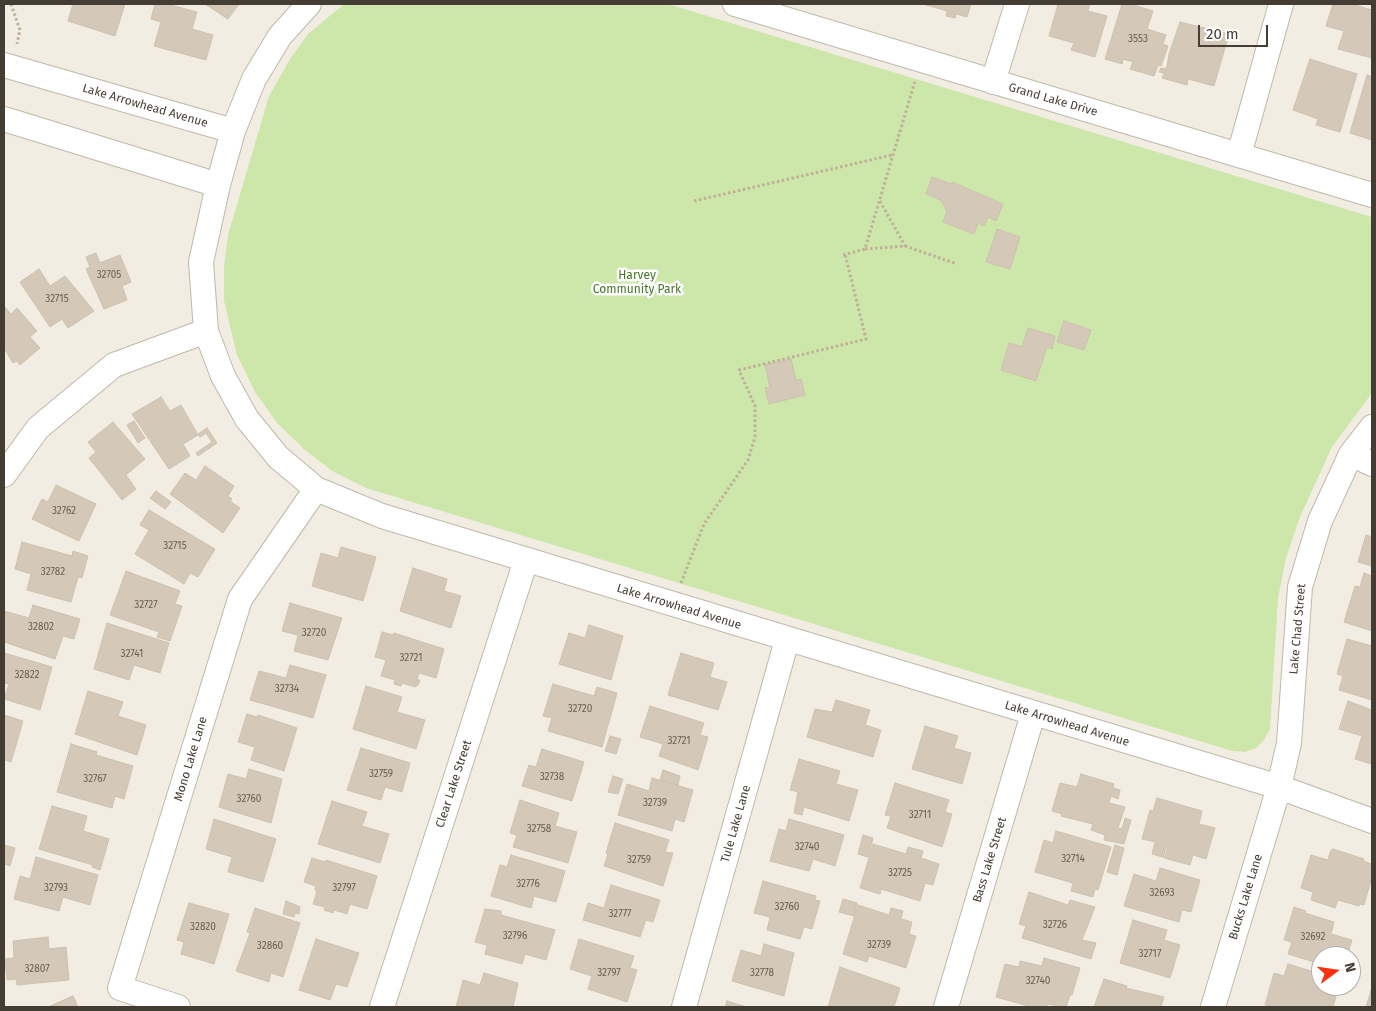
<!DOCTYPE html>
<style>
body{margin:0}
#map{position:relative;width:1376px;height:1011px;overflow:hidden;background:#f2ede3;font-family:"Fira Sans",sans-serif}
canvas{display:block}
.frame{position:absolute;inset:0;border:5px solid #443d33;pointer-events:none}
.north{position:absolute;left:1311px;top:946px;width:50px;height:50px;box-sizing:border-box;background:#fff;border:1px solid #b4b1ad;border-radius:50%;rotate:76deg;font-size:14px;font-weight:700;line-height:20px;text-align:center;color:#443d33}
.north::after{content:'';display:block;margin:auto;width:18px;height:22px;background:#fd3010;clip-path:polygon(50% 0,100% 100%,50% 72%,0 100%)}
.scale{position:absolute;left:1198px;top:25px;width:70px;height:22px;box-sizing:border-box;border:2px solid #443d33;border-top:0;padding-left:6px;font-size:15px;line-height:18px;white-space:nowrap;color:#443d33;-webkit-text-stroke:4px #fff;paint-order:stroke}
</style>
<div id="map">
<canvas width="1376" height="1011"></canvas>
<div class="frame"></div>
<div class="north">N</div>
<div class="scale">20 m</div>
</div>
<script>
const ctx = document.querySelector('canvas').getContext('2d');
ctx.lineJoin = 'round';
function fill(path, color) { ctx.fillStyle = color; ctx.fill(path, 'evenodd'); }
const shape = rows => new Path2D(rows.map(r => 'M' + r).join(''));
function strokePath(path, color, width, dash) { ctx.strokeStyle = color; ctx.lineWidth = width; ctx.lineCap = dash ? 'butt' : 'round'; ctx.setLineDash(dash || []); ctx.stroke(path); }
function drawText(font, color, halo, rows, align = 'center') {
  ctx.font = font + ' "Fira Sans",sans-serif'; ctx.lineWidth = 5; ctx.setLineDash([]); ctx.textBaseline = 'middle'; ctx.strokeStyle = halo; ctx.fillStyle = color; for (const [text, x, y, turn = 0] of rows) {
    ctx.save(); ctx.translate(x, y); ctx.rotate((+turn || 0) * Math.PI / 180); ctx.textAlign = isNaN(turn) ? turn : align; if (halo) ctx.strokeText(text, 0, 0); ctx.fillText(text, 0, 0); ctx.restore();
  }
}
fill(shape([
 [344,4,668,4,1372,217,1372,393,1332,447,1300,517,1286,558,1278,598,1270,729,1264,740,1256,748,1245,752,1232,751,366,488,332,471,305,450,277,423,255,392,237,355,224,301,224,267,228,235,269,96,290,59,308,34]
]), '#cde7ab');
const building = shape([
 [73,4,125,4,115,36,68,21,73,4],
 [155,4,167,4,197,12,192,29,213,35,206,60,154,46,161,22,151,19,155,4],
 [205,4,239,4,228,19,205,4],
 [923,4,971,4,967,17,956,14,955,18,946,16,947,11,923,4],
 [1058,4,1090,4,1088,11,1107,16,1095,57,1071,50,1074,43,1049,36,1058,4],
 [1122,4,1130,4,1153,11,1147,29,1166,35,1163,44,1168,46,1161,66,1158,65,1154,76,1130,69,1133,62,1123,59,1122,64,1105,59,1122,4],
 [1333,4,1352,4,1372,10,1370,23,1372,24,1372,58,1338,49,1344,31,1326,26,1333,4],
 [1180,22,1229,34,1214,86,1188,79,1187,85,1162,78,1164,73,1159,72,1161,68,1165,69,1167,67,1169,54,1180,22],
 [1310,59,1357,74,1340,132,1316,125,1318,119,1293,110,1310,59],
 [1367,75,1372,77,1372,140,1350,133,1367,75],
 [932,177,951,184,952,182,1003,204,996,221,988,217,984,226,978,223,974,234,943,222,947,211,941,200,926,194,932,177],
 [997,229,1020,237,1010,269,986,262,997,229],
 [96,253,100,263,120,255,131,282,122,286,127,300,104,309,86,269,90,267,86,257,96,253],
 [39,269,50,286,65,276,94,311,68,328,62,319,50,327,20,282,39,269],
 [4,306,11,314,17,308,37,331,30,337,40,348,20,365,17,361,13,363,4,348,4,306],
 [1064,321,1091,330,1084,350,1057,342,1064,321],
 [1028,328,1055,336,1052,349,1047,347,1036,381,1001,370,1009,343,1022,347,1028,328],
 [791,359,796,380,801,379,805,395,769,404,765,388,770,387,765,365,791,359],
 [161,397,170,411,181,405,198,435,183,444,190,456,169,469,132,414,161,397],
 [134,421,145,438,138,443,127,425,134,421],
 [113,422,145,459,126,475,136,489,122,500,89,458,96,452,88,442,113,422],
 [207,428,217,443,198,456,196,453,212,442,206,433,200,437,198,434,207,428],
 [205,466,234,486,228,496,232,499,230,501,240,508,223,533,170,494,185,473,196,480,205,466],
 [56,485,96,504,79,541,32,519,42,499,48,502,56,485],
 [156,491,171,502,165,509,150,498,156,491],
 [149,510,215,549,198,577,190,573,184,584,135,554,149,530,140,525,149,510],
 [1366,535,1372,537,1372,566,1358,562,1366,535],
 [22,542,72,556,73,551,88,556,82,578,78,577,71,602,27,590,31,574,15,569,22,542],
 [341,547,376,557,363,601,312,586,321,553,338,558,341,547],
 [413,568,447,579,444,591,461,596,451,628,400,611,413,568],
 [126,571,180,591,175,604,182,606,170,641,157,637,159,632,110,615,126,571],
 [1364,573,1372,576,1372,631,1344,622,1355,586,1360,587,1364,573],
 [290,603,342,618,328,660,294,651,298,635,282,631,290,603],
 [33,605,80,619,74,639,63,636,55,659,4,642,4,611,29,618,33,605],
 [107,623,169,643,160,673,134,665,129,680,94,669,107,623],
 [589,625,623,636,611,680,559,664,569,633,585,638,589,625],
 [382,632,393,635,394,633,444,649,436,678,419,673,417,680,420,680,418,685,415,687,402,683,401,686,394,684,395,680,381,676,386,660,375,657,382,632],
 [1347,639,1372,646,1372,700,1339,690,1343,676,1337,674,1347,639],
 [4,653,52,667,40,710,4,699,9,684,4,683,4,653],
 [681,653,714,663,710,677,727,682,718,710,668,695,681,653],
 [290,665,326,675,313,718,250,700,259,671,286,678,290,665],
 [553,684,594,696,597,687,617,693,602,747,548,731,552,718,543,716,553,684],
 [366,686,402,697,397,712,425,720,416,749,353,729,366,686],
 [88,691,123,702,118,716,146,725,137,755,75,734,88,691],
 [836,700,870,710,865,725,881,730,873,757,807,737,815,709,832,712,836,700],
 [1348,701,1372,710,1372,764,1355,759,1362,736,1339,729,1348,701],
 [650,706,704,723,700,735,708,737,698,770,659,756,663,744,640,737,650,706],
 [247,714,257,717,258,715,297,728,284,771,251,760,255,747,238,742,247,714],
 [4,715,23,721,11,762,4,760,4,715],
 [925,726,958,736,954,748,971,753,962,784,912,769,925,726],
 [610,736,621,739,616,754,605,751,610,736],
 [71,744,97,752,96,755,133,766,124,799,115,796,112,808,57,792,71,744],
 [361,748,410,763,402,792,385,787,381,800,347,790,361,748],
 [542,749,584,762,572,801,522,786,529,765,536,767,542,749],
 [799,759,840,771,836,784,858,790,849,821,804,807,802,815,794,813,798,792,790,790,799,759],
 [249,769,282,779,271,823,219,807,228,774,246,779,249,769],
 [663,770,680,776,678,785,660,780,663,770],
 [1081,774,1114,784,1113,788,1120,790,1118,799,1111,796,1109,803,1125,807,1118,828,1122,829,1125,818,1131,820,1124,844,1104,840,1105,835,1091,830,1093,824,1061,816,1062,814,1052,811,1060,783,1077,787,1081,774],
 [613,776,623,779,618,794,608,792,613,776],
 [652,778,693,790,684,822,675,819,672,831,618,815,627,784,649,791,652,778],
 [895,783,949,800,945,812,952,814,942,847,887,828,891,816,885,815,895,783],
 [1157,798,1202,811,1199,824,1215,828,1206,859,1193,855,1190,865,1164,858,1168,848,1166,848,1163,857,1152,854,1155,842,1142,839,1150,810,1153,811,1157,798],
 [520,800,559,813,555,826,577,832,568,863,513,847,517,835,510,833,520,800],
 [332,801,367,812,362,826,389,834,380,863,318,844,332,801],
 [52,806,87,816,83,831,109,839,100,870,92,867,93,865,39,849,52,806],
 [214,819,276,839,263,882,228,872,232,857,206,849,214,819],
 [789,819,844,835,835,866,813,859,809,871,770,861,779,829,786,831,789,819],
 [615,823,669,840,665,852,673,853,663,886,604,866,608,854,606,853,615,823],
 [1056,831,1111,847,1098,890,1095,889,1093,897,1071,891,1073,883,1035,872,1044,840,1053,843,1056,831],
 [863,835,873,838,868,857,858,854,863,835],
 [873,844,906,854,908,847,923,851,921,858,939,864,933,885,925,883,920,901,881,889,880,894,860,888,873,844],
 [4,845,15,848,10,866,4,864,4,845],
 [1115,845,1124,848,1117,875,1107,872,1115,845],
 [1333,849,1364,859,1363,861,1372,864,1372,877,1364,905,1360,904,1359,906,1338,900,1335,908,1311,900,1313,892,1301,888,1311,855,1328,860,1331,850,1333,849],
 [511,855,565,871,556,902,534,896,531,908,491,896,500,865,507,867,511,855],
 [36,857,98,875,90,905,63,897,59,911,14,899,20,876,30,879,36,857],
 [312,858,325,862,326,860,377,876,367,909,350,904,347,914,334,910,333,913,324,910,325,907,313,904,317,891,315,890,316,886,304,882,312,858],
 [1160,868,1200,880,1191,912,1182,910,1179,922,1124,906,1134,874,1156,881,1160,868],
 [763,881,816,896,815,900,820,901,812,929,804,927,800,939,767,930,770,917,754,913,763,881],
 [611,885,660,900,653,922,646,920,640,937,583,920,588,903,604,908,611,885],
 [1029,892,1068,905,1070,900,1095,907,1082,940,1096,943,1091,959,1022,938,1026,926,1019,924,1029,892],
 [843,899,857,903,854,916,839,912,843,899],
 [286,901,300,907,299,914,295,913,294,917,283,914,286,901],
 [189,903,229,914,214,964,181,954,184,942,177,940,189,903],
 [858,905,889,915,891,908,903,911,901,919,912,922,909,934,916,936,906,968,869,956,867,962,843,954,858,905],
 [1294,907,1306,911,1305,913,1334,922,1331,934,1352,940,1347,956,1321,956,1321,964,1288,954,1292,942,1284,940,1294,907],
 [255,908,300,923,283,977,271,973,269,982,236,971,250,933,247,932,255,908],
 [485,909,501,911,501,915,555,930,546,960,525,954,522,964,485,954,487,945,475,942,485,909],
 [1133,920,1167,930,1164,940,1180,945,1170,978,1120,963,1133,920],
 [48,937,49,949,66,947,69,980,17,985,16,979,7,980,5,959,14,958,13,941,48,937],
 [316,939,359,953,347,987,336,984,330,1000,299,990,316,939],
 [579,939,634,956,630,968,637,970,627,1002,588,989,592,976,570,969,579,939],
 [764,944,794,953,784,996,732,981,741,950,761,956,764,944],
 [1044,958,1080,968,1072,995,1070,995,1066,1007,1047,1004,1047,1007,1032,1007,996,997,1005,964,1019,967,1020,961,1042,966,1044,958],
 [1288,964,1321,974,1321,986,1325,986,1325,993,1336,997,1333,1007,1272,1007,1265,1005,1274,973,1284,976,1288,964],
 [1351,964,1360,966,1355,981,1351,980,1351,964],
 [840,967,900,988,894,1007,828,1007,840,967],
 [484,973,518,983,513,1007,456,1007,463,980,480,985,484,973],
 [1104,979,1127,986,1126,988,1164,997,1161,1007,1094,1007,1104,979],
 [1371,991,1372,1007,1366,1007,1371,991],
 [73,996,78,1007,48,1007,73,996],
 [727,1001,747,1007,725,1007,727,1001]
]);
fill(building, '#d4c9b9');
strokePath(building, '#cec0ac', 1);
const minor = shape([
 [309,4,280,36,254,79,233,131,218,185,201,262,206,331,223,376,247,419,278,457,316,489,382,516,1279,787,1372,821],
 [735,4,1372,195],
 [4,65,233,131],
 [993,82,1017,4],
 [4,119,218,185],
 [1239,155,1281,4],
 [1351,454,1372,464],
 [4,475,38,428,114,365,206,331],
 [178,1007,120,988,240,599,316,489],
 [382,1007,526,560],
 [684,1007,787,640],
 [946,1007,1033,714],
 [1213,1007,1279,787,1289,743,1300,587,1320,521,1351,454,1372,427]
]);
strokePath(minor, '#c0b8a9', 26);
strokePath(shape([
 [11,4,20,30,17,44],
 [694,201,892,155],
 [880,201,905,246],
 [865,249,905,246,957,264],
 [843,255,865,249,915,81],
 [681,583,704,524,748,460,755,437,755,406,739,370,866,339,845,254]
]), '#bfb097', 3, [2.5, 2.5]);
strokePath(minor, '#fff', 24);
drawText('10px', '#686054', null, [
 ["3553",1138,39],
 ["32705",109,275],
 ["32715",57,299],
 ["32762",64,511],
 ["32715",175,546],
 ["32782",53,572],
 ["32727",146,605],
 ["32802",41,627],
 ["32720",314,633],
 ["32741",132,654],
 ["32721",411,658],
 ["32822",27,675],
 ["32734",287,689],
 ["32720",580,709],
 ["32721",679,741],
 ["32759",381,774],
 ["32738",552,777],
 ["32767",95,779],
 ["32760",249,799],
 ["32739",655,803],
 ["32711",920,815],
 ["32758",539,829],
 ["32740",807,847],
 ["32714",1073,859],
 ["32759",639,860],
 ["32725",900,873],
 ["32776",528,884],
 ["32793",56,888],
 ["32797",344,888],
 ["32693",1162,893],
 ["32760",787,907],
 ["32777",620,914],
 ["32726",1055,925],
 ["32820",203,927],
 ["32796",515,936],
 ["32692",1313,937],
 ["32739",879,945],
 ["32860",270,946],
 ["32717",1150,954],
 ["32807",37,969],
 ["32797",609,973],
 ["32778",762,973],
 ["32740",1038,981]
]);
drawText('12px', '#443d33', '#fff', [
 ["Grand Lake Drive",1053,100,16],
 ["Lake Arrowhead Avenue",145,106,16],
 ["Lake Arrowhead Avenue",679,607,17],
 ["Lake Chad Street",1298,629,-85],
 ["Lake Arrowhead Avenue",1067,724,17],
 ["Mono Lake Lane",191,759,-73],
 ["Clear Lake Street",454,784,-72],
 ["Tule Lake Lane",736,824,-74],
 ["Bass Lake Street",990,860,-73],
 ["Bucks Lake Lane",1246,897,-73]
]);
drawText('12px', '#467627', '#fff', [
 ["Harvey",637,276],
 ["Community Park",637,290]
]);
</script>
